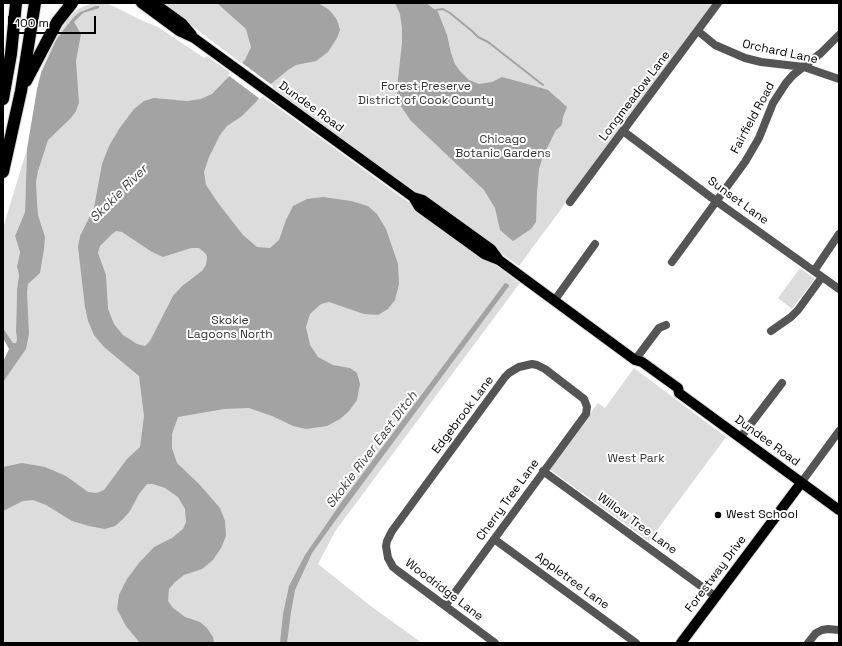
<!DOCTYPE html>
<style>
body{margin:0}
#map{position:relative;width:842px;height:646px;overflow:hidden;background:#fff;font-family:"Space Grotesk",sans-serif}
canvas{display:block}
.frame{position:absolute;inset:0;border:4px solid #000;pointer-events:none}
.scale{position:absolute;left:8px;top:16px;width:88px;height:18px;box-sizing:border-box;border:2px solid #000;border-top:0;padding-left:5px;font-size:12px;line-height:14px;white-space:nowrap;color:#000;-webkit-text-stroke:3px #fff;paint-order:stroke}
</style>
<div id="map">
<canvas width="842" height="646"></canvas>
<div class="frame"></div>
<div class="scale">100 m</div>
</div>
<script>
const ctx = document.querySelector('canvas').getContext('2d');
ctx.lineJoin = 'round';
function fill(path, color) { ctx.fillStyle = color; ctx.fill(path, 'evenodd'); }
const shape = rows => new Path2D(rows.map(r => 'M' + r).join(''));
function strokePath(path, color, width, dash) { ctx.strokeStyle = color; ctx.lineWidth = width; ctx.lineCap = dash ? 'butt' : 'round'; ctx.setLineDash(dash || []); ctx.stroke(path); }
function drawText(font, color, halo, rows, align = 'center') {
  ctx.font = font + ' "Space Grotesk",sans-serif'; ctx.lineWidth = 4; ctx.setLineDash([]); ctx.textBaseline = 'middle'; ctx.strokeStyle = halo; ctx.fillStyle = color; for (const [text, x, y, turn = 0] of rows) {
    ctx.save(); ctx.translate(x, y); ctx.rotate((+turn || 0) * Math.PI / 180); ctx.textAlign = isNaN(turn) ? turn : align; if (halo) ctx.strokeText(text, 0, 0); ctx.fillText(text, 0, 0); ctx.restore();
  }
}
fill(shape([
 [92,3,105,3,113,6,141,20,158,27,204,58,207,56,520,283,336,530,318,564,372,607,422,643,3,643,3,376,16,358,31,207,60,39,82,12,98,6,80,12,65,28,56,40,41,73,41,71,54,42,67,20,78,9],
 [162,3,713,3,519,266,317,121],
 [27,149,25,212,15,236,20,252,17,267,19,275,17,289,16,332,17,339,16,343,13,343,3,328,3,228],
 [800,268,815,279,792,309,778,298],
 [634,368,726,437,649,541,549,469,598,403,605,408]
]), '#dcdcdc');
fill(shape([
 [217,3,318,3,328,9,332,13,337,20,340,30,337,38,328,52,316,61,296,65,288,70,266,88,256,102,242,116,227,126,220,135,209,157,204,172,206,185,218,203,243,235,257,247,270,248,279,240,286,220,293,206,307,199,323,197,351,201,368,206,377,214,386,229,398,264,399,284,395,300,388,309,378,315,364,314,329,302,321,304,310,314,306,327,310,345,318,357,333,365,350,368,357,373,360,384,357,400,349,411,340,419,327,426,306,429,293,426,272,416,249,408,224,409,178,417,172,434,172,448,177,463,200,485,220,508,225,521,226,536,221,548,213,560,202,569,184,575,175,582,169,589,168,601,173,608,185,617,200,622,207,628,213,637,214,643,140,643,126,626,117,609,119,595,127,579,139,563,154,547,172,538,183,529,186,522,185,509,178,497,165,488,153,484,147,484,139,494,130,511,123,519,115,526,105,529,89,526,72,521,46,505,33,500,23,501,3,511,3,467,22,463,45,467,66,476,88,492,97,493,104,490,127,459,140,447,144,416,139,376,104,347,94,335,88,321,85,307,78,247,80,236,94,208,102,164,109,146,119,129,134,109,144,101,154,98,187,101,201,99,212,94,245,60,251,47,246,29],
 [116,231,122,232,152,252,163,257,191,248,199,248,206,254,207,258,206,265,202,271,182,286,173,296,150,341,145,346,137,344,123,335,114,324,108,309,106,275,98,253,100,246,112,234],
 [395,3,426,3,438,12,447,35,451,53,455,64,460,71,469,80,479,84,492,82,502,77,524,83,548,90,567,107,563,117,562,124,560,127,556,130,543,156,539,169,537,193,536,222,531,229,513,241,500,230,495,208,484,190,411,121,400,105,397,96,397,88,402,43,402,28,400,14],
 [96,6,99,6,99,8,83,13,74,22,81,34,76,61,79,103,76,111,71,118,48,140,38,171,36,182,37,203,38,215,45,237,44,249,40,273,28,284,27,292,29,334,26,349,3,382,3,362,9,349,3,338,3,328,13,343,16,343,17,339,16,332,17,289,19,275,17,267,20,252,15,236,25,212,27,149,37,89,41,73,56,40,65,28,74,17,80,12],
 [505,283,508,284,509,286,335,521,312,553,295,590,291,612,287,643,280,643,283,614,289,586,305,555,343,500]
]), '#a3a3a3');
fill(shape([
 [241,62,273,86,260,99,228,75]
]), '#fff');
strokePath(shape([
 [436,10,443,9,450,13,472,31,478,37,488,42,543,85]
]), '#a3a3a3', 2);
const major = shape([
 [141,3,179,31,194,38,413,197,423,200,491,249,499,260],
 [154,3,182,23,192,35],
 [413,197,419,207,484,254,499,260,635,360,642,362,678,388,679,393,839,510],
 [681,643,801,483]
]);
const highway = shape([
 [26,81,57,22,72,3],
 [3,99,11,54,16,3],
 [3,172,21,91,35,3]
]);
strokePath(major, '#dbdbdb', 12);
strokePath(highway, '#dbdbdb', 14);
strokePath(shape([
 [698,31,715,45,745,58,761,62,804,67,839,79],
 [623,131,716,201,839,289],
 [570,202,718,3],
 [672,262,745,162,759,138,773,103,786,83,793,75,821,53,839,35],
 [814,271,839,234],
 [554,301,595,244],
 [771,331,791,317,798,310,822,277],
 [635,360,659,328,666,325],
 [740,438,782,383],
 [543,471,716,597],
 [801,483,839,431],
 [494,539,636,643],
 [445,606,586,414,587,407,584,399,545,369,537,365,532,364,519,367,509,373,505,377,392,531,387,541,386,546,388,558,393,567,398,571,495,643],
 [808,643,816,633,822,630,828,629,839,630]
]), '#555', 8);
strokePath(major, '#000', 10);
strokePath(highway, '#000', 12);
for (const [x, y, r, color] of [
 [718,515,4,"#000"]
]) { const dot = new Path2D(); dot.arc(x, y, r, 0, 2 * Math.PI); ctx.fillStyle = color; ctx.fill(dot); strokePath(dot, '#fff', 1.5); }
drawText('12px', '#000', '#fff', [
 ["Orchard Lane",780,52,12],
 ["Longmeadow Lane",635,96,-53],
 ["Dundee Road",311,107,36],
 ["Fairfield Road",753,118,-62],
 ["Sunset Lane",738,201,36],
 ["Edgebrook Lane",463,415,-53],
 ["Dundee Road",767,441,36],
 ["Cherry Tree Lane",508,500,-54],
 ["Willow Tree Lane",637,524,36],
 ["Forestway Drive",716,574,-53],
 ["Appletree Lane",572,581,36],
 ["Woodridge Lane",444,590,37]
]);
drawText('12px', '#333', '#fff', [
 ["Forest Preserve",426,87],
 ["District of Cook County",426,101],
 ["Chicago",503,140],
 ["Botanic Gardens",503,154],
 ["Skokie",230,321],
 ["Lagoons North",230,335],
 ["West Park",636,459]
]);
drawText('12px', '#000', '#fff', [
 ["West School",726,515]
], 'left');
drawText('italic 13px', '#444', '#fff', [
 ["Skokie River",119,194,-45],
 ["Skokie River East Ditch",372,450,-53]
]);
</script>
